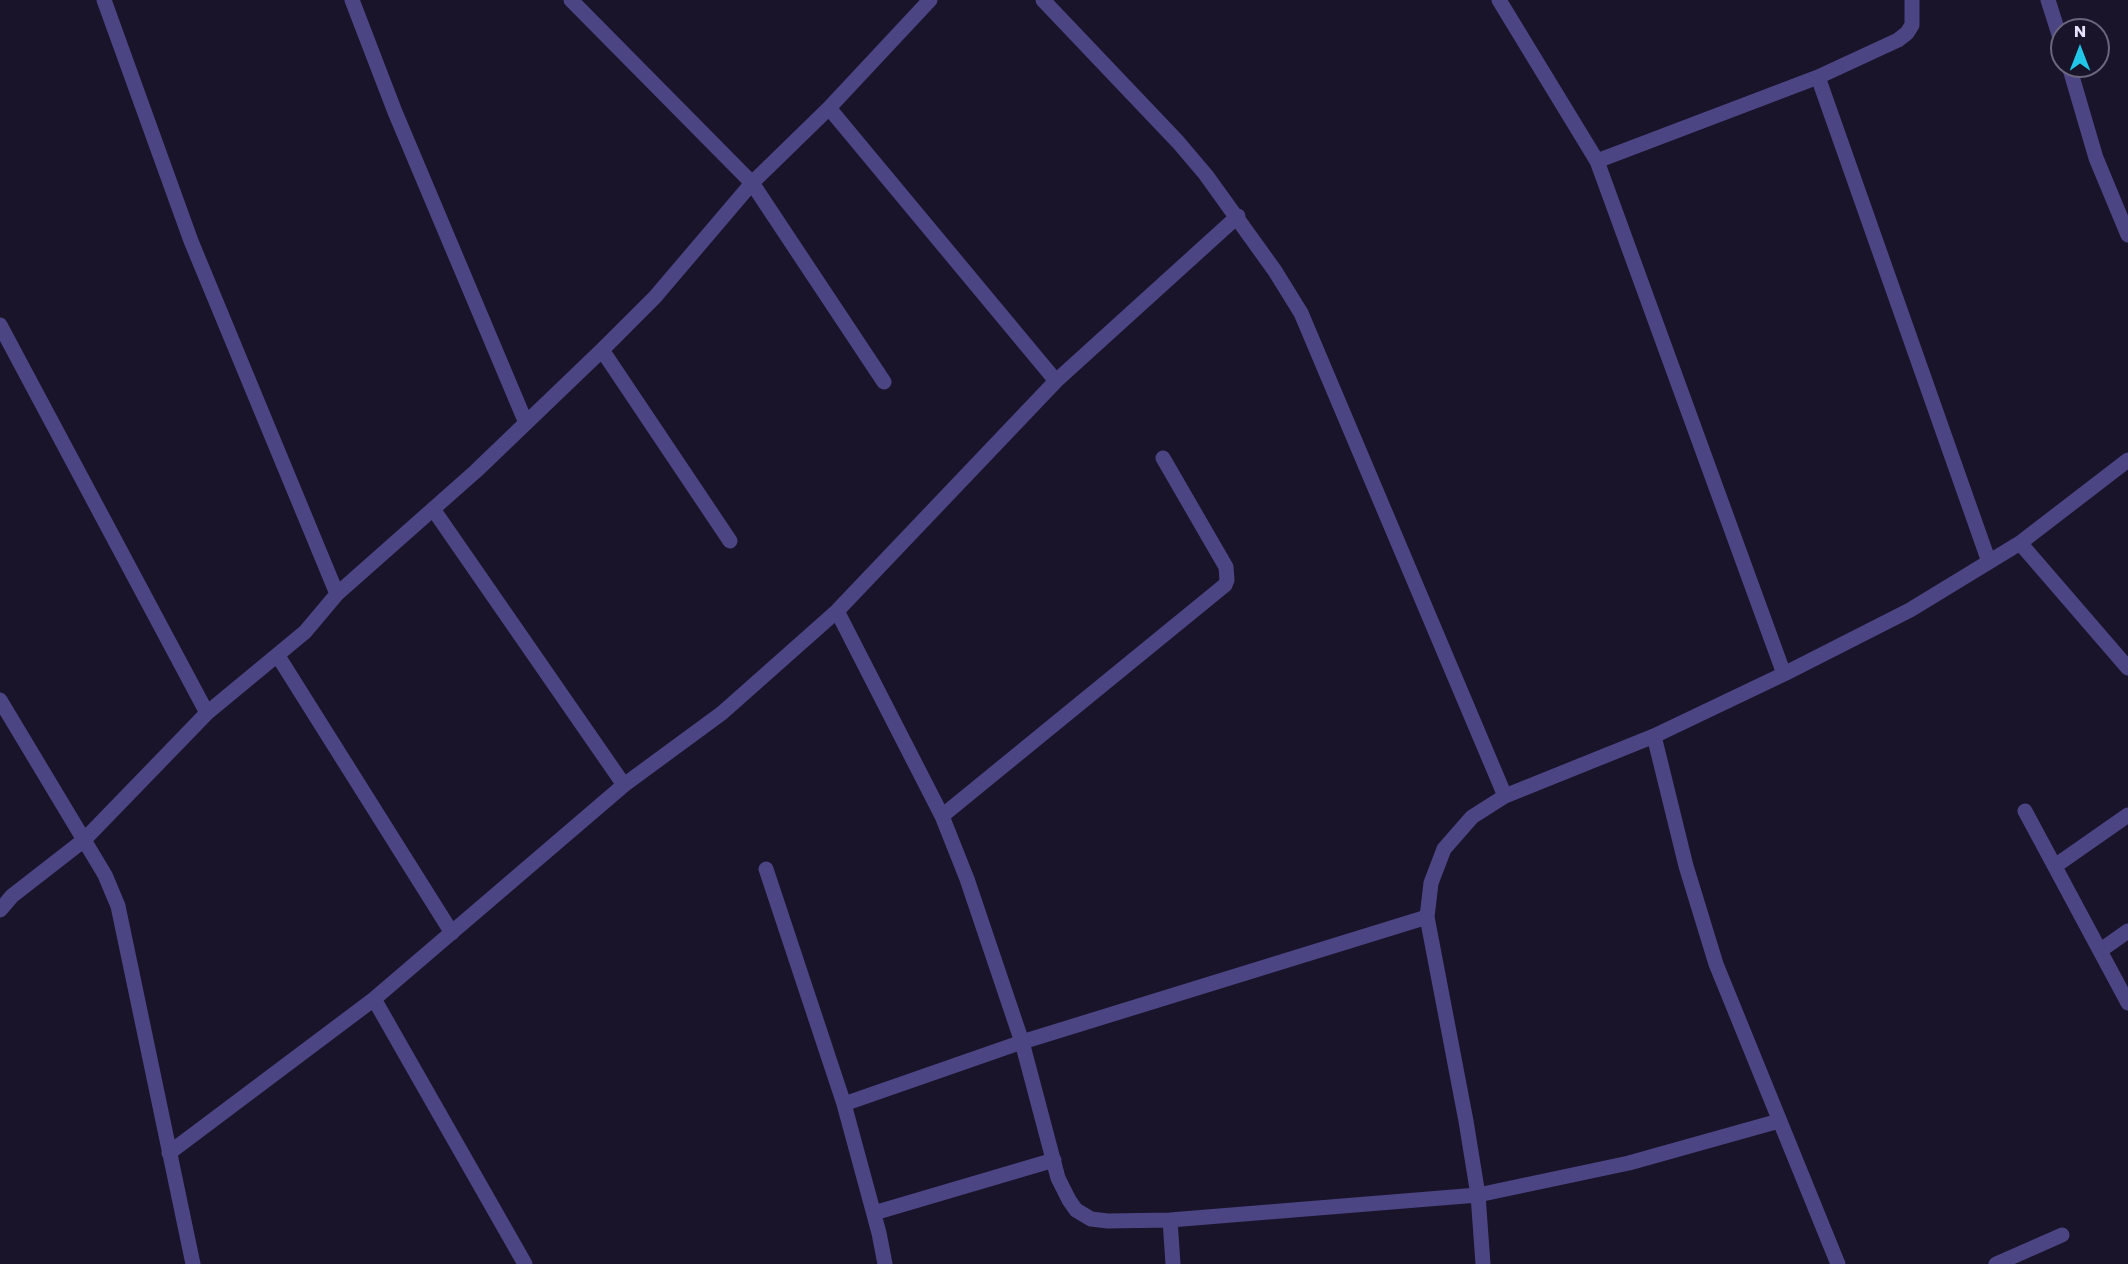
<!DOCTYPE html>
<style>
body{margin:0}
#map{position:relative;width:2128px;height:1264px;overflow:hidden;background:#19142a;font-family:Poppins,sans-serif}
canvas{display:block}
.north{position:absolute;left:2050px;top:18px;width:60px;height:60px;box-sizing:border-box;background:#19142a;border:2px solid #6b667e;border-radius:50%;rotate:0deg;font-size:16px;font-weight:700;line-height:24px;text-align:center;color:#e6e1fc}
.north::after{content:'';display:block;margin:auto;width:21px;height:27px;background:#22c6e7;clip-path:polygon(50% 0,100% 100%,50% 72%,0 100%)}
</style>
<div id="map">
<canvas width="2128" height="1264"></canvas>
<div class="north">N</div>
</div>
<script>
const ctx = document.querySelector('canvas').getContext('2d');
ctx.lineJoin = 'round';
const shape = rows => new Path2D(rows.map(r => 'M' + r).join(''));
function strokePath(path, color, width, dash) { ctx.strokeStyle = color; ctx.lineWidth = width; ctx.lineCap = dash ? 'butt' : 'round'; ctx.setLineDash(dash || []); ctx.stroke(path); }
strokePath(shape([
 [104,0,191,241,337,594],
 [352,0,395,112,526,423],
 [571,0,752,183,884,382],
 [1043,0,1178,142,1206,175,1275,271,1301,313,1505,796,1654,736,1784,674,1910,610,2020,543,2128,460],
 [1499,0,1597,161,1784,674],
 [2048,0,2062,44],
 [2069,66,2096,158,2128,235],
 [1818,77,1989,562],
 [829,108,1056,381],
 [1597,161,1818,77,1898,40,1907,33,1912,25,1912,0],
 [0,325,207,713],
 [602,350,730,541],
 [433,509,624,785],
 [2020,543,2128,668],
 [837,611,942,816,967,879,1022,1042,1058,1178,1069,1200,1076,1210,1091,1219,1108,1221,1170,1220],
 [278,656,452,933],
 [0,700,105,875,118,906,193,1264],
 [1654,736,1686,866,1716,964,1838,1264],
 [2025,811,2128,1003],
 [942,816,1225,585,1227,580,1226,567,1163,458],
 [2055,866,2128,815],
 [766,869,844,1104],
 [0,910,12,896,84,840,207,713,305,632,337,594,476,471,602,350,655,297,752,183,829,108,930,0],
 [2101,950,2128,931],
 [374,999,525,1264],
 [169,1153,374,999,624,785,722,713,837,611,1056,381,1238,216],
 [874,1213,1054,1160],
 [885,1264,879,1233,844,1104,1022,1042,1427,917],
 [1173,1264,1170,1220,1478,1195,1629,1163,1779,1121],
 [1483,1264,1478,1195,1466,1121,1427,917,1431,883,1444,849,1472,817,1505,796],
 [1996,1264,2062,1235]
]), '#4b4584', 15);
</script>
